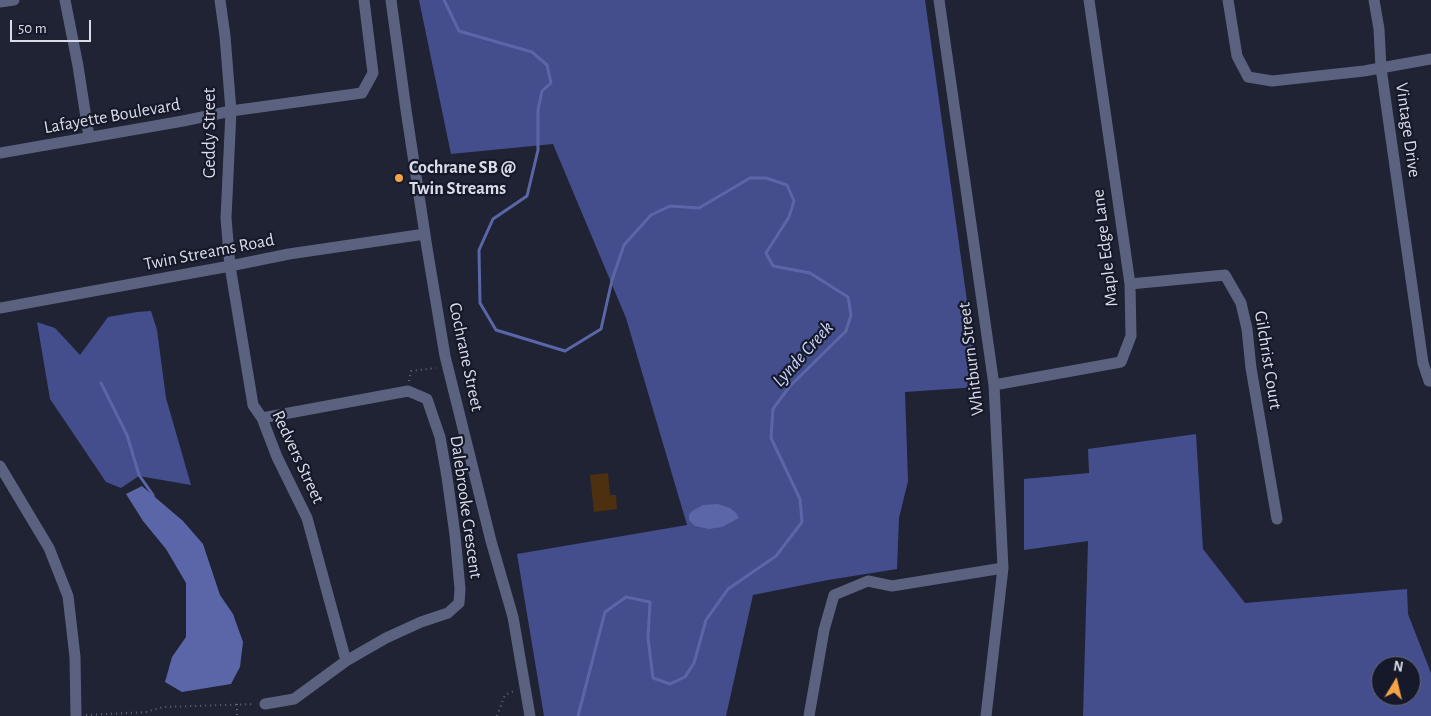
<!DOCTYPE html>
<style>
body{margin:0}
#map{position:relative;width:1431px;height:716px;overflow:hidden;background:#1f2333;font-family:"Alegreya Sans",sans-serif}
canvas{display:block}
.north{position:absolute;left:1371px;top:656px;width:50px;height:50px;box-sizing:border-box;background:#161929;border:1px solid #646775;border-radius:50%;rotate:9deg;font-size:14px;font-weight:700;line-height:20px;text-align:center;color:#dadde8}
.north::after{content:'';display:block;margin:auto;width:18px;height:22px;background:#f6a246;clip-path:polygon(50% 0,100% 100%,50% 72%,0 100%)}
.scale{position:absolute;left:10px;top:20px;width:81px;height:22px;box-sizing:border-box;border:2px solid #dadde8;border-top:0;padding-left:6px;font-size:15px;line-height:18px;white-space:nowrap;color:#dadde8;-webkit-text-stroke:4px #161929;paint-order:stroke}
</style>
<div id="map">
<canvas width="1431" height="716"></canvas>
<div class="north">N</div>
<div class="scale">50 m</div>
</div>
<script>
const ctx = document.querySelector('canvas').getContext('2d');
ctx.lineJoin = 'round';
function fill(path, color) { ctx.fillStyle = color; ctx.fill(path, 'evenodd'); }
const shape = rows => new Path2D(rows.map(r => 'M' + r).join(''));
function strokePath(path, color, width, dash) { ctx.strokeStyle = color; ctx.lineWidth = width; ctx.lineCap = dash ? 'butt' : 'round'; ctx.setLineDash(dash || []); ctx.stroke(path); }
function drawText(font, color, halo, rows, align = 'center') {
  ctx.font = font + ' "Alegreya Sans",sans-serif'; ctx.lineWidth = 4.5; ctx.setLineDash([]); ctx.textBaseline = 'middle'; ctx.strokeStyle = halo; ctx.fillStyle = color; for (const [text, x, y, turn = 0] of rows) {
    ctx.save(); ctx.translate(x, y); ctx.rotate((+turn || 0) * Math.PI / 180); ctx.textAlign = isNaN(turn) ? turn : align; if (halo) ctx.strokeText(text, 0, 0); ctx.fillText(text, 0, 0); ctx.restore();
  }
}
fill(shape([
 [419,0,925,0,979,387,905,392,908,481,899,518,897,569,828,580,753,595,726,716,544,716,517,554,687,525,626,318,553,144,451,154],
 [151,311,157,330,166,398,191,485,139,476,121,488,106,482,50,399,37,322,55,328,80,355,108,317,137,312],
 [1196,434,1203,549,1245,603,1407,589,1408,614,1431,673,1431,716,1083,716,1088,541,1024,550,1024,479,1089,473,1088,449],
 [1381,666,1411,666,1411,696,1381,696]
]), '#444e8d');
fill(shape([
 [142,486,183,521,203,544,220,595,233,614,243,642,240,667,231,684,182,692,165,682,172,657,186,637,186,583,166,549,143,521,126,494],
 [718,504,730,508,736,513,739,518,722,527,709,529,695,526,689,520,689,515,692,511,703,505]
]), '#5a66a8');
strokePath(shape([
 [444,0,459,31,532,52,547,65,551,83,542,91,538,110,538,150,527,196,493,219,479,250,480,303,496,330,565,351,601,329,612,280,624,245,651,215,670,206,699,208,750,178,766,178,787,185,794,201,789,217,766,253,773,266,810,273,848,297,851,315,846,331,790,386,773,409,771,438,800,499,802,522,776,556,728,589,706,620,694,663,685,677,670,684,653,678,648,638,650,602,626,597,605,612,578,716],
 [101,383,127,435,139,475,153,495,153,500]
]), '#5a66a8', 3);
fill(shape([
 [608,473,610,495,616,495,617,509,594,512,590,475]
]), '#4d3010');
strokePath(shape([
 [409,381,411,371,436,368],
 [237,704,237,716],
 [86,715,146,712,163,707,255,704],
 [497,716,505,695,514,691]
]), '#656977', 2, [1, 4]);
strokePath(shape([
 [65,0,78,66,89,137],
 [220,0,225,36,231,111,226,218,230,266,253,405,262,418,277,457,307,518,346,661],
 [391,0,406,110,427,248,445,356,491,541,513,617,530,716],
 [939,0,994,385,1003,568,986,716],
 [1228,0,1237,56,1248,77,1272,81,1364,71,1431,59],
 [1374,0,1379,29,1381,68,1423,363,1429,381,1431,381],
 [0,2,14,0],
 [0,153,183,121,231,111,362,93,373,73,364,0],
 [1130,284,1225,275,1241,303,1247,329,1251,368,1277,519],
 [0,308,230,266,289,254,425,234],
 [994,385,1121,362,1131,336,1130,284,1089,0],
 [262,418,408,391,427,399,440,437,447,477,455,535,460,589,459,603,448,613,421,622,386,638,346,661,294,699,265,704],
 [0,466,49,548,68,596,75,657,76,716],
 [809,716,824,630,834,595,868,581,892,586,1003,568]
]), '#5b627f', 11);
for (const [x, y, r, color] of [
 [399,178,5,"#f6a246"]
]) { const dot = new Path2D(); dot.arc(x, y, r, 0, 2 * Math.PI); ctx.fillStyle = color; ctx.fill(dot); strokePath(dot, '#161929', 2); }
drawText('18px', '#dadde8', '#161929', [
 ["Lafayette Boulevard",112,116,-10],
 ["Vintage Drive",1408,130,82],
 ["Geddy Street",210,133,-90],
 ["Maple Edge Lane",1105,248,-97],
 ["Twin Streams Road",209,252,-11],
 ["Cochrane Street",466,357,78],
 ["Whitburn Street",971,359,-97],
 ["Gilchrist Court",1268,360,81],
 ["Redvers Street",298,457,65],
 ["Dalebrooke Crescent",466,507,82]
]);
drawText('bold 18px', '#dadde8', '#161929', [
 ["Cochrane SB @",409,168],
 ["Twin Streams",409,189]
], 'left');
drawText('italic 19px', '#ccd5fb', '#161929', [
 ["Lynde Creek",803,354,-48]
]);
</script>
